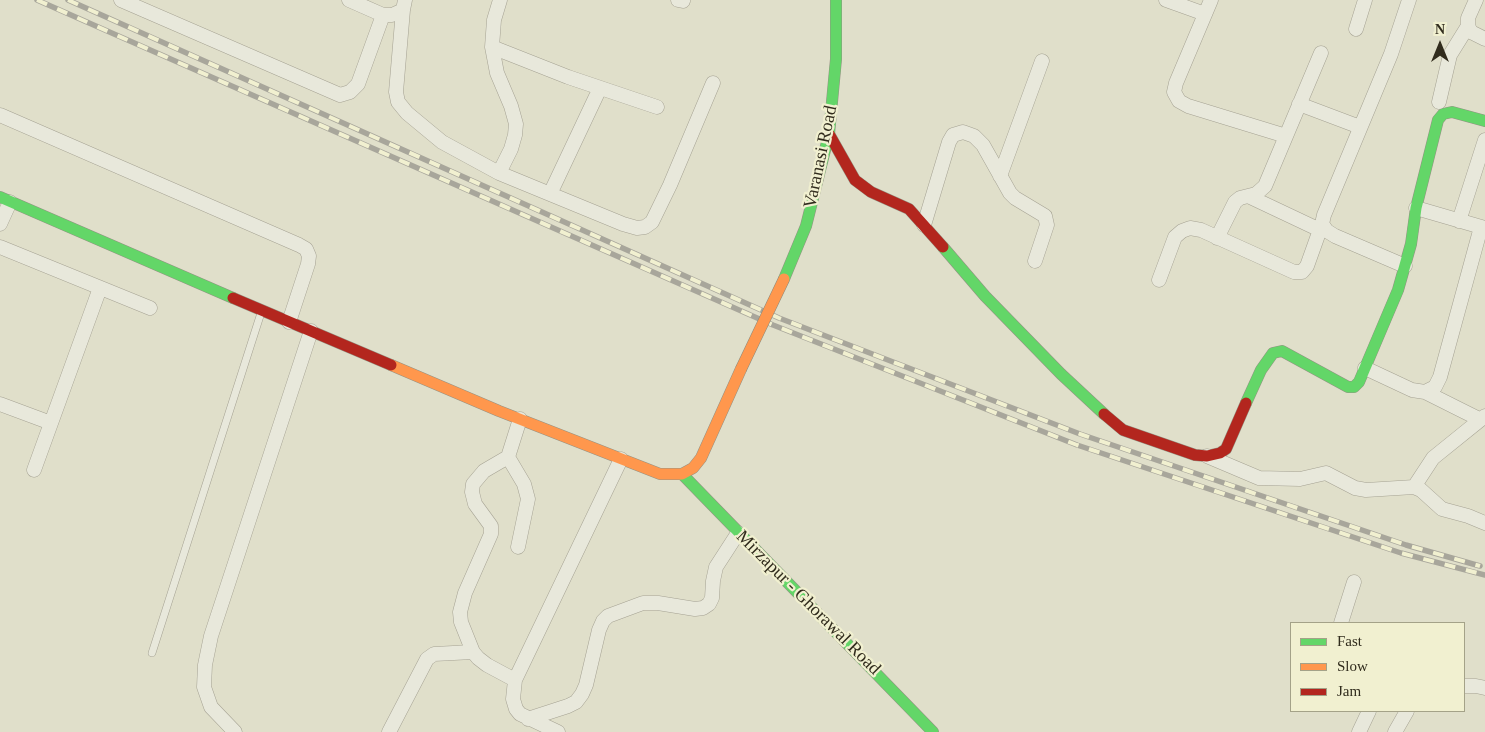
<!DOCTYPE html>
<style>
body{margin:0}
#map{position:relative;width:1485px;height:732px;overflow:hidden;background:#e0dfca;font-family:Georgia,serif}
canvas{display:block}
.legend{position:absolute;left:1290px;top:622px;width:175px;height:90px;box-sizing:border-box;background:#f1f0d0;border:1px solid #a4a288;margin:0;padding:6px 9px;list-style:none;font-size:15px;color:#312c1d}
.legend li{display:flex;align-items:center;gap:10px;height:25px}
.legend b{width:25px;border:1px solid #a4a288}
.north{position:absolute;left:1415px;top:20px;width:50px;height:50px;-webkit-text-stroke:4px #f1f0d0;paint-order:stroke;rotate:0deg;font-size:14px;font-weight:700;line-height:20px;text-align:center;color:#312c1d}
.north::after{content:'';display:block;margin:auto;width:18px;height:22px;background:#312c1d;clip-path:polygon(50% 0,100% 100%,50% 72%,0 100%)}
</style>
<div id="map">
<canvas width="1485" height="732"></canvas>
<ul class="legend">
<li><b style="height:6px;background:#63d668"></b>Fast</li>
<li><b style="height:6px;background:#ff974d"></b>Slow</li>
<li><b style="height:6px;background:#b3261e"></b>Jam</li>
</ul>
<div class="north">N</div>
</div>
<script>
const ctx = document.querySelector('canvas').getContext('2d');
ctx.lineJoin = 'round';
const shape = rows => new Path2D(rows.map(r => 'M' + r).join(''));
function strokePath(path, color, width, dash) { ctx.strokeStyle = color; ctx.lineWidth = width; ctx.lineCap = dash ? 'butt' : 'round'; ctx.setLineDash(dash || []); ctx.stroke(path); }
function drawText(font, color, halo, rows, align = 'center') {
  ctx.font = font + ' Georgia,serif'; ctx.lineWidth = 4.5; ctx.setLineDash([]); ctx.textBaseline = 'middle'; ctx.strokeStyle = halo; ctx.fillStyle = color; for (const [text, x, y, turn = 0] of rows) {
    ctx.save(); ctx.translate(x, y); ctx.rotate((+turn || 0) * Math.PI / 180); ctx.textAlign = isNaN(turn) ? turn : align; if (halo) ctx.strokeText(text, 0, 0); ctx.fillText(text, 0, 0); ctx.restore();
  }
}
const lane = shape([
 [152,653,260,316]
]);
const street = shape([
 [121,0,340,95,350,92,358,84,383,15],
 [349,0,383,15,392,15,403,10,405,0],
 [678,0,683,1],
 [1166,0,1205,14],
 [1211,0,1176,83,1174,92,1179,101,1188,106,1286,136],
 [1476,0,1468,18,1468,26,1471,32,1485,39],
 [403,10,396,92,398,102,407,113,442,142,499,173,623,224,637,228,645,227,652,222,670,185,713,83],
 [1356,29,1365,0],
 [492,47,568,77,657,107],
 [1439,102,1450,55,1468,26],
 [1299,104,1360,127],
 [0,115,299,245,306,249,309,256,308,264,289,322],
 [499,173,511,149,515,135,516,124,511,106,497,73,492,47,494,20,500,0],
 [1000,176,1042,61],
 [550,194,600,88],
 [1248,196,1320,230],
 [1416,208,1485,228],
 [1459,221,1485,140],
 [0,224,10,202],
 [924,225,949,142,953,135,963,132,974,136,983,145,1010,193,1015,198,1045,216,1047,225,1035,261],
 [1217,238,1235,202,1240,198,1256,194,1265,186,1321,53],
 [0,247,150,308],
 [1405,266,1335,236,1327,231,1322,224,1324,215,1391,54,1409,0],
 [1159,280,1175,237,1182,231,1190,228,1201,230,1294,272,1302,272,1307,266,1322,224],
 [1365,368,1412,390,1425,392,1435,387,1440,377,1481,227],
 [1425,392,1479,419],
 [0,404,51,423],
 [1207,456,1259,478,1300,479,1326,473,1355,488,1366,490,1414,487,1421,490,1442,509,1468,516,1485,523],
 [508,457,524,484,528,499,518,547],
 [34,470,100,288],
 [1414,487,1433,458,1485,416],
 [1341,623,1354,582],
 [515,680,487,665,478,658,473,652,461,622,460,612,465,593,491,534,491,526,475,504,472,492,473,484,484,471,508,457,520,419],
 [1464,686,1476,686,1485,688],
 [528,719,568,706,576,702,582,694,586,685,599,630,603,621,608,616,643,603,658,603,695,609,703,608,709,604,712,598,713,581,716,567,738,533],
 [235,732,211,707,204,687,205,665,211,636,311,331],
 [389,732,427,659,434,654,473,652],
 [558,732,520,714,516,709,513,699,515,680,621,459],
 [1359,732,1369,711],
 [1395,732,1407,711]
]);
const fast = shape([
 [0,197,233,298],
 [943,247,985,296,1061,374,1104,414],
 [784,279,806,226,829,134,836,59,836,0],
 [1246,403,1261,370,1273,353,1282,351,1348,387,1354,387,1359,382,1398,290,1411,244,1416,208,1438,120,1443,114,1452,112,1485,121],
 [682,474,933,732]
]);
const slow = shape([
 [391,365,499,411,660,474,682,474,693,468,701,458,741,369]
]);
const jam = shape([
 [829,134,855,180,871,192,909,209,943,247],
 [233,298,391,365],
 [1104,414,1123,430,1195,455,1207,456,1220,453,1226,449,1246,403]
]);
strokePath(lane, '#a5a293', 8);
strokePath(street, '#a5a293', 15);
strokePath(fast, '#949284', 12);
strokePath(slow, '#949284', 12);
strokePath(jam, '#949284', 12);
strokePath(lane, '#e8e8db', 7);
strokePath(street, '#e8e8db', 14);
strokePath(fast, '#63d668', 11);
strokePath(slow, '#ff974d', 11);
strokePath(jam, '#b3261e', 11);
const rail = shape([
 [37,0,773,325,1077,445,1401,553,1485,575],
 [68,0,779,318,1080,434,1406,545,1480,566]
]);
strokePath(rail, '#a8a69b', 5.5);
strokePath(rail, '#f1f0d0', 4, [11]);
const slowBridge = shape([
 [741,369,784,279]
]);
strokePath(slowBridge, '#8a887a', 12, []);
strokePath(slowBridge, '#ff974d', 11);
drawText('18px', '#312c1d', '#f1f0d0', [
 ["Varanasi Road",821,157,-78],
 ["Mirzapur - Ghorawal Road",808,603,45]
]);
</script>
